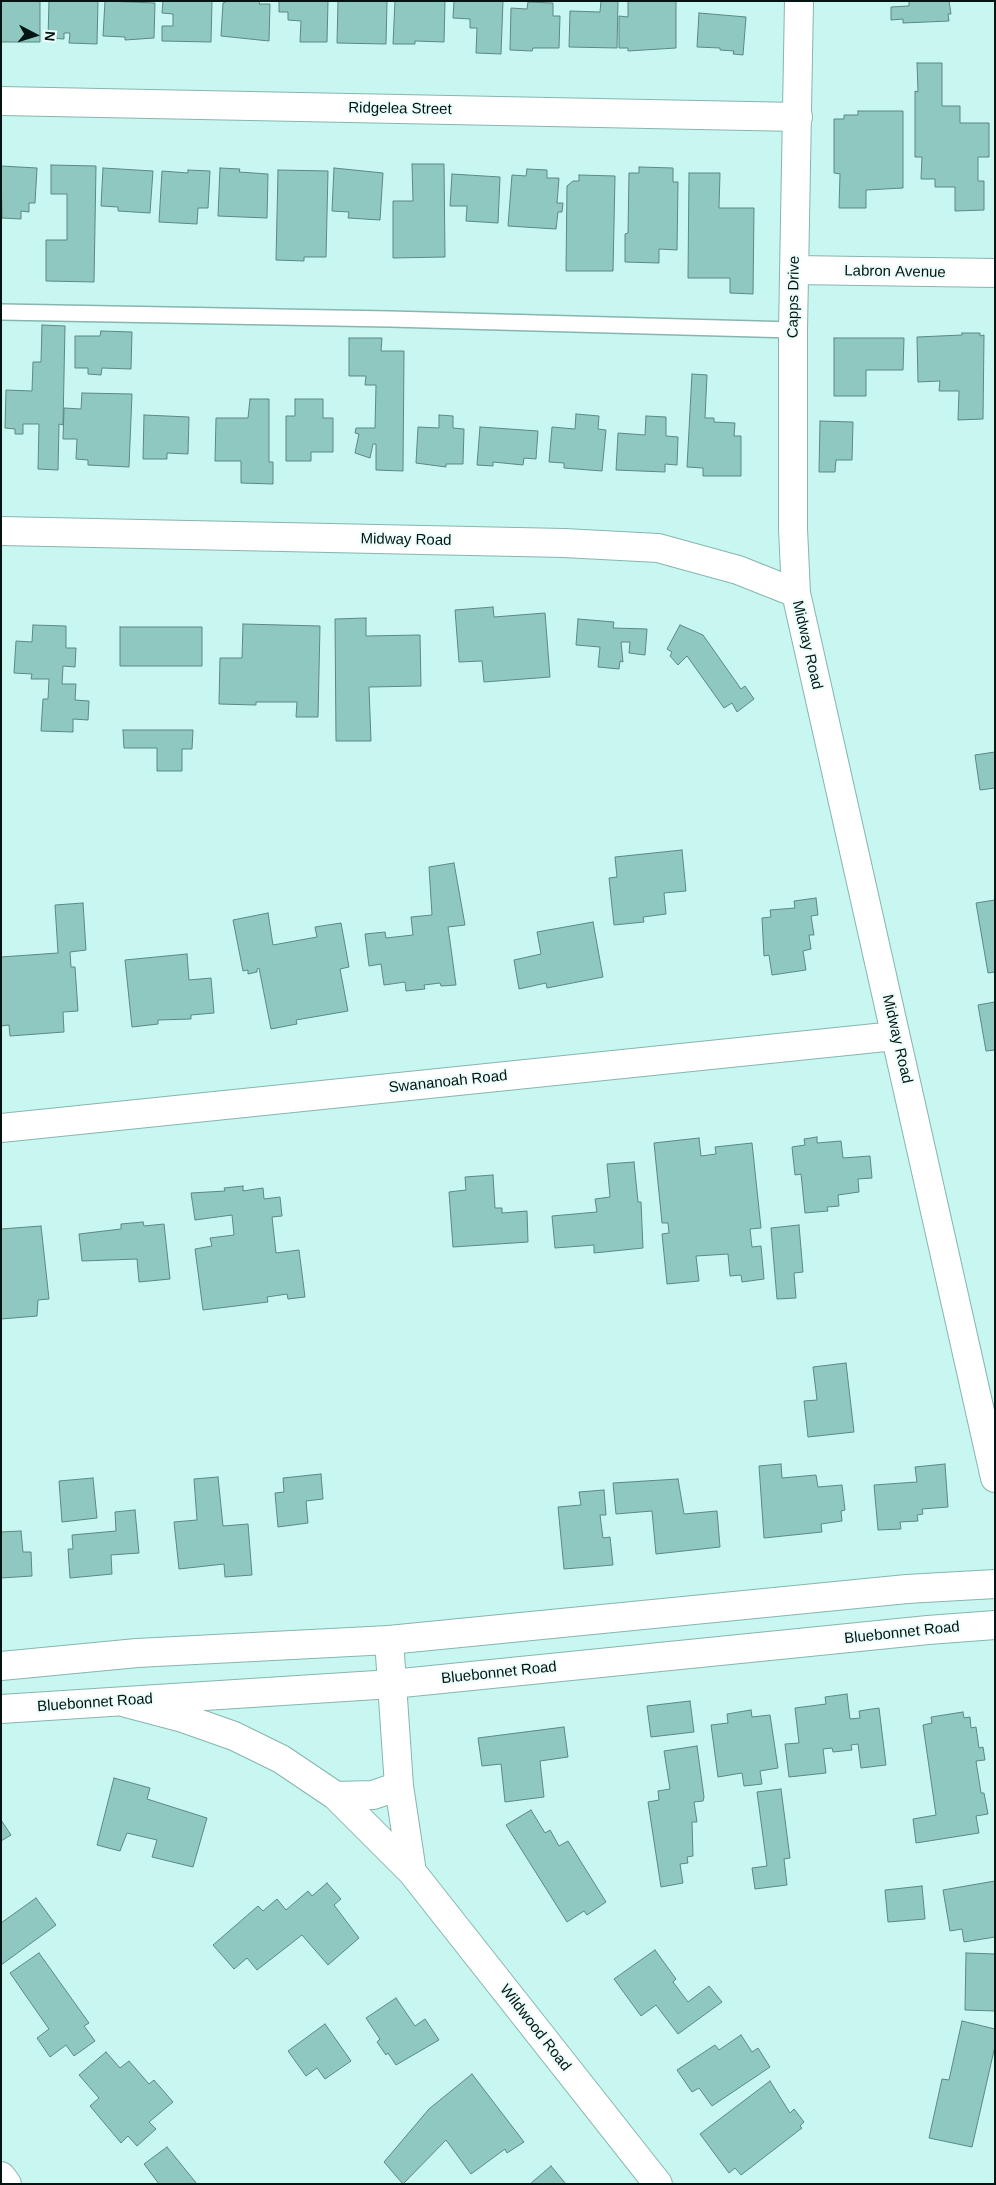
<!DOCTYPE html>
<style>
body{margin:0}
#map{position:relative;width:996px;height:2185px;overflow:hidden;background:#c7f7f0;font-family:Helvetica,sans-serif}
canvas{display:block}
.frame{position:absolute;inset:0;border:2px solid #041412;pointer-events:none}
.north{position:absolute;left:10px;top:10px;width:50px;height:50px;-webkit-text-stroke:4px #ebfdfa;paint-order:stroke;rotate:95deg;font-size:14px;font-weight:700;line-height:20px;text-align:center;color:#041412}
.north::after{content:'';display:block;margin:auto;width:18px;height:22px;background:#041412;clip-path:polygon(50% 0,100% 100%,50% 72%,0 100%)}
</style>
<div id="map">
<canvas width="996" height="2185"></canvas>
<div class="frame"></div>
<div class="north">N</div>
</div>
<script>
const ctx = document.querySelector('canvas').getContext('2d');
ctx.lineJoin = 'round';
function fill(path, color) { ctx.fillStyle = color; ctx.fill(path, 'evenodd'); }
const shape = rows => new Path2D(rows.map(r => 'M' + r).join(''));
function strokePath(path, color, width, dash) { ctx.strokeStyle = color; ctx.lineWidth = width; ctx.lineCap = dash ? 'butt' : 'round'; ctx.setLineDash(dash || []); ctx.stroke(path); }
function drawText(font, color, halo, rows, align = 'center') {
  ctx.font = font + ' Helvetica,sans-serif'; ctx.lineWidth = 4; ctx.setLineDash([]); ctx.textBaseline = 'middle'; ctx.strokeStyle = halo; ctx.fillStyle = color; for (const [text, x, y, turn = 0] of rows) {
    ctx.save(); ctx.translate(x, y); ctx.rotate((+turn || 0) * Math.PI / 180); ctx.textAlign = isNaN(turn) ? turn : align; if (halo) ctx.strokeText(text, 0, 0); ctx.fillText(text, 0, 0); ctx.restore();
  }
}
const building = shape([
 [1,1,40,1,40,42,1,42,1,1],
 [49,1,98,1,97,44,69,43,70,33,64,33,64,39,48,38,49,1],
 [105,1,155,3,154,38,125,40,125,37,103,36,105,1],
 [163,1,212,1,211,42,162,41,162,26,173,26,173,14,162,13,163,1],
 [228,1,260,1,259,4,270,4,269,41,221,36,223,3,228,1],
 [279,1,328,1,327,42,300,42,301,21,288,20,288,12,279,12,279,1],
 [338,1,387,1,386,44,337,43,338,1],
 [395,1,445,1,444,42,415,41,415,44,393,44,395,1],
 [454,1,503,1,501,54,476,53,477,28,470,28,470,19,453,18,454,1],
 [601,1,618,1,617,48,569,47,570,11,600,12,601,1],
 [628,1,676,1,676,48,628,51,628,48,619,48,619,16,628,17,628,1],
 [909,1,949,1,951,14,948,14,949,21,903,23,903,19,891,20,891,7,909,6,909,1],
 [528,2,553,3,553,16,560,16,559,48,533,48,532,51,510,50,511,8,527,9,528,2],
 [699,13,746,17,743,55,733,54,734,51,720,50,720,48,697,47,699,13],
 [917,63,942,63,942,106,960,106,960,123,989,123,989,157,978,157,978,181,984,181,984,210,955,211,955,187,935,187,935,179,921,179,922,157,915,157,915,91,918,92,917,63],
 [858,111,903,111,903,188,866,190,866,208,839,208,840,174,834,173,834,119,844,119,844,115,858,115,858,111],
 [412,164,444,164,445,257,393,258,393,201,413,201,412,164],
 [51,165,96,166,94,282,46,281,46,240,67,240,67,194,51,194,51,165],
 [1,166,37,168,35,203,29,203,29,212,21,211,21,219,2,218,1,166],
 [639,167,673,168,673,182,678,182,677,250,659,249,659,263,625,262,625,234,628,233,629,173,639,173,639,167],
 [103,168,153,171,150,213,118,211,118,207,101,206,103,168],
 [220,168,240,169,239,172,268,174,267,218,218,216,220,168],
 [334,168,383,173,380,220,348,218,349,212,332,211,334,168],
 [527,169,547,170,547,178,559,178,557,203,563,203,562,212,558,212,556,229,508,226,512,175,526,176,527,169],
 [188,170,210,171,208,208,198,208,197,224,159,222,162,171,188,173,188,170],
 [278,170,328,171,326,257,304,257,304,261,276,260,278,170],
 [689,173,720,173,719,208,754,208,753,294,730,293,730,278,688,278,689,173],
 [452,174,500,177,498,223,466,221,467,206,450,206,452,174],
 [579,175,615,176,613,271,566,271,567,186,573,181,579,181,579,175],
 [42,325,65,326,63,425,59,424,58,470,38,469,39,424,23,424,23,434,15,434,15,429,5,428,6,390,32,391,33,362,41,362,42,325],
 [101,331,132,332,131,369,102,368,101,375,88,374,88,368,75,368,75,336,100,336,101,331],
 [962,333,980,333,980,336,984,335,983,419,958,420,959,391,939,391,940,381,918,382,917,337,962,335,962,333],
 [349,338,382,338,381,351,404,351,403,471,376,470,376,444,373,444,370,458,355,453,359,434,355,433,356,428,375,428,376,385,365,385,366,376,349,376,349,338],
 [834,338,904,338,903,370,866,370,866,396,834,396,834,338],
 [692,374,707,375,705,418,714,418,714,422,735,423,734,436,741,436,741,476,703,476,703,468,687,467,692,374],
 [82,393,132,394,129,467,88,465,88,460,76,459,77,439,63,439,64,408,81,409,82,393],
 [250,399,269,399,269,462,273,462,273,484,241,483,241,461,215,461,216,418,248,418,250,399],
 [295,399,323,399,323,418,333,418,333,452,311,452,311,461,286,461,286,416,295,416,295,399],
 [576,414,599,416,598,429,606,430,602,471,564,468,564,463,549,462,552,427,575,429,576,414],
 [144,415,189,417,188,454,167,453,167,459,143,459,144,415],
 [439,415,453,416,453,428,464,429,463,464,446,464,446,467,416,463,418,427,439,428,439,415],
 [646,416,666,417,666,436,678,437,677,465,665,464,665,472,616,470,618,433,645,435,646,416],
 [820,421,853,422,852,460,836,460,835,472,819,472,820,421],
 [480,427,538,431,536,459,524,458,523,465,493,462,493,466,477,465,480,427],
 [493,607,494,617,545,613,550,677,484,682,482,661,459,662,455,610,493,607],
 [366,618,366,636,420,635,421,686,369,687,371,741,336,741,335,619,366,618],
 [578,619,614,622,613,628,647,629,645,655,629,653,630,642,621,642,623,662,620,661,619,669,598,667,600,647,576,645,578,619],
 [243,624,320,626,318,717,296,717,297,702,256,702,256,705,219,704,220,658,242,658,243,624],
 [33,625,66,626,66,648,76,648,75,667,63,666,62,684,76,684,75,700,89,701,88,720,73,719,73,732,41,731,43,699,48,699,49,679,31,679,32,674,14,673,16,641,32,642,33,625],
 [680,625,703,635,741,689,745,686,754,699,737,712,732,703,724,708,687,656,678,665,670,656,672,652,667,649,680,625],
 [120,627,202,627,202,666,120,666,120,627],
 [123,730,193,730,192,749,182,749,182,771,157,771,157,748,124,748,123,730],
 [995,752,995,788,980,790,975,755,995,752],
 [682,850,686,891,664,893,666,914,643,917,644,922,614,925,609,878,617,877,615,857,682,850],
 [454,863,465,925,448,927,456,985,441,986,440,983,424,985,425,989,406,991,405,982,384,985,381,964,369,966,365,934,385,932,386,938,413,935,411,917,432,915,429,867,454,863],
 [816,898,818,915,811,916,814,935,809,935,811,949,803,951,806,970,772,975,769,955,764,956,762,918,771,917,770,910,795,908,794,901,816,898],
 [995,900,995,972,988,973,976,903,995,900],
 [83,903,86,950,70,952,71,967,75,967,78,1011,63,1012,64,1032,10,1036,9,1025,1,1026,1,957,58,953,55,905,83,903],
 [268,913,273,945,317,937,315,927,341,923,349,967,340,969,348,1011,296,1020,297,1024,271,1029,259,968,257,969,257,972,248,974,248,970,243,971,233,920,268,913],
 [593,922,603,977,547,988,546,983,519,989,514,960,541,954,537,932,593,922],
 [187,954,189,980,211,978,214,1013,191,1015,191,1019,158,1020,158,1024,132,1027,125,960,187,954],
 [995,1002,995,1050,986,1051,978,1005,995,1002],
 [817,1137,817,1143,841,1141,843,1158,870,1156,872,1178,858,1179,859,1192,838,1195,839,1206,827,1207,828,1211,805,1213,801,1174,795,1175,792,1147,805,1145,804,1139,817,1137],
 [699,1138,701,1156,716,1154,715,1147,752,1143,761,1228,750,1229,752,1247,761,1246,764,1279,742,1282,741,1275,730,1276,728,1254,696,1256,699,1281,667,1284,662,1234,669,1233,668,1223,662,1223,654,1143,699,1138],
 [634,1162,638,1202,641,1202,643,1248,594,1253,594,1245,555,1248,552,1216,597,1212,595,1199,610,1197,607,1164,634,1162],
 [493,1175,495,1208,502,1208,502,1213,527,1211,528,1242,453,1247,449,1192,466,1190,465,1177,493,1175],
 [243,1186,243,1191,263,1188,264,1199,280,1197,282,1216,272,1217,276,1253,299,1250,305,1297,288,1299,287,1294,267,1297,268,1302,203,1310,195,1249,212,1246,210,1238,234,1235,232,1215,195,1220,191,1193,225,1191,224,1188,243,1186],
 [143,1222,144,1226,164,1224,170,1279,139,1282,137,1259,82,1261,79,1234,121,1229,121,1224,143,1222],
 [799,1225,803,1272,794,1273,796,1298,777,1299,771,1228,799,1225],
 [41,1226,49,1299,38,1300,37,1316,1,1319,1,1229,41,1226],
 [846,1363,854,1432,808,1437,804,1401,817,1400,813,1367,846,1363],
 [781,1464,782,1478,816,1475,818,1487,842,1485,845,1510,841,1511,842,1521,821,1524,822,1532,764,1538,759,1466,781,1464],
 [945,1464,948,1507,922,1509,923,1514,917,1515,918,1521,900,1522,901,1529,878,1530,874,1485,917,1482,915,1467,945,1464],
 [321,1474,323,1499,306,1501,308,1523,278,1527,275,1493,284,1492,283,1478,321,1474],
 [218,1477,223,1526,248,1524,252,1575,225,1577,224,1564,179,1569,174,1522,197,1520,194,1479,218,1477],
 [93,1478,97,1518,62,1522,59,1481,93,1478],
 [678,1479,684,1514,717,1511,720,1547,656,1554,652,1511,616,1514,613,1483,678,1479],
 [604,1490,606,1515,600,1515,603,1538,610,1537,613,1565,564,1569,558,1507,581,1505,579,1492,604,1490],
 [135,1510,139,1553,111,1555,112,1574,70,1578,68,1549,73,1549,72,1535,116,1531,115,1512,135,1510],
 [21,1531,23,1552,31,1552,32,1576,1,1578,1,1532,21,1531],
 [847,1694,850,1719,860,1718,859,1711,879,1708,886,1765,861,1768,858,1744,851,1745,852,1750,833,1752,832,1748,823,1749,826,1773,789,1777,785,1744,799,1743,795,1708,826,1704,825,1697,847,1694],
 [690,1701,694,1732,651,1737,647,1706,690,1701],
 [751,1710,752,1717,770,1715,778,1768,760,1771,762,1784,744,1786,742,1773,718,1777,711,1725,728,1723,727,1714,751,1710],
 [963,1712,964,1718,970,1717,971,1728,976,1727,979,1748,983,1747,985,1760,976,1761,981,1793,984,1793,988,1814,976,1816,979,1833,916,1843,913,1819,936,1815,923,1725,932,1723,931,1717,963,1712],
 [564,1727,568,1757,540,1761,544,1797,505,1802,501,1764,482,1766,478,1738,564,1727],
 [697,1746,704,1797,703,1801,694,1802,697,1822,692,1822,693,1856,687,1857,688,1863,680,1864,683,1883,661,1887,648,1802,659,1800,658,1791,670,1789,664,1751,697,1746],
 [114,1778,150,1788,147,1799,207,1818,193,1867,152,1857,157,1840,127,1833,120,1851,97,1845,114,1778],
 [781,1789,790,1858,784,1859,787,1885,755,1889,752,1868,767,1866,757,1792,781,1789],
 [531,1810,545,1833,550,1830,559,1846,568,1841,606,1902,587,1915,584,1911,567,1922,506,1825,531,1810],
 [1,1820,11,1835,1,1841,1,1820],
 [995,1881,995,1937,964,1942,962,1929,950,1931,943,1890,995,1881],
 [327,1883,341,1899,334,1905,359,1938,328,1965,302,1935,257,1970,247,1958,234,1969,213,1945,258,1906,263,1911,277,1899,286,1910,308,1891,312,1896,327,1883],
 [922,1886,925,1919,888,1922,885,1890,922,1886],
 [36,1898,56,1925,1,1965,1,1923,36,1898],
 [655,1950,676,1979,673,1982,688,2002,709,1986,722,2002,678,2034,656,2005,641,2016,614,1979,655,1950],
 [39,1953,89,2023,84,2026,95,2041,74,2056,66,2045,50,2057,37,2038,49,2029,10,1973,39,1953],
 [966,1953,995,1954,995,2011,965,2010,966,1953],
 [396,1998,415,2026,425,2019,439,2040,396,2065,388,2053,386,2055,377,2042,380,2039,366,2018,396,1998],
 [962,2021,995,2029,995,2046,972,2147,929,2138,942,2079,949,2080,962,2021],
 [325,2024,351,2061,325,2079,317,2068,306,2076,288,2051,325,2024],
 [741,2035,752,2052,758,2048,770,2067,712,2106,699,2088,692,2092,677,2070,715,2045,719,2050,741,2035],
 [106,2052,120,2068,129,2061,149,2084,154,2080,173,2102,149,2122,156,2129,137,2146,128,2136,121,2143,90,2106,99,2098,79,2075,106,2052],
 [472,2074,524,2142,507,2153,505,2149,471,2174,446,2140,403,2184,384,2162,429,2109,472,2074],
 [770,2081,790,2113,794,2109,804,2122,800,2126,802,2128,741,2175,735,2168,729,2173,700,2134,770,2081],
 [167,2147,197,2184,159,2184,144,2164,167,2147],
 [551,2166,566,2184,530,2184,551,2166]
]);
fill(building, '#8ec8c1');
strokePath(building, '#5c8883', 1);
const service = shape([
 [1,312,390,319,793,330]
]);
const minor = shape([
 [799,1,793,330,793,529,796,593,995,1478],
 [1,101,798,117],
 [795,270,995,273],
 [1,531,564,543,658,548,738,570,796,593],
 [1,1128,895,1036],
 [389,1640,399,1786,412,1872,658,2184],
 [126,1703,183,1718,234,1736,281,1759,336,1796,412,1872],
 [336,1796,373,1795,399,1786],
 [1,2176,7,2184]
]);
const secondary = shape([
 [1,1666,137,1653,389,1640,907,1589,995,1584],
 [1,1709,392,1684,928,1630,995,1625]
]);
strokePath(service, '#87b5af', 18);
strokePath(minor, '#87b5af', 30);
strokePath(secondary, '#87b5af', 30);
strokePath(service, '#fff', 15);
strokePath(minor, '#fff', 28);
strokePath(secondary, '#fff', 28);
drawText('15px', '#041412', '#ebfdfa', [
 ["Ridgelea Street",400,109,1],
 ["Labron Avenue",895,272,1],
 ["Capps Drive",794,297,-89],
 ["Midway Road",406,540,1],
 ["Midway Road",807,645,77],
 ["Midway Road",897,1039,77],
 ["Swananoah Road",448,1082,-6],
 ["Bluebonnet Road",902,1633,-6],
 ["Bluebonnet Road",499,1673,-6],
 ["Bluebonnet Road",95,1703,-4],
 ["Wildwood Road",535,2028,52]
]);
</script>
